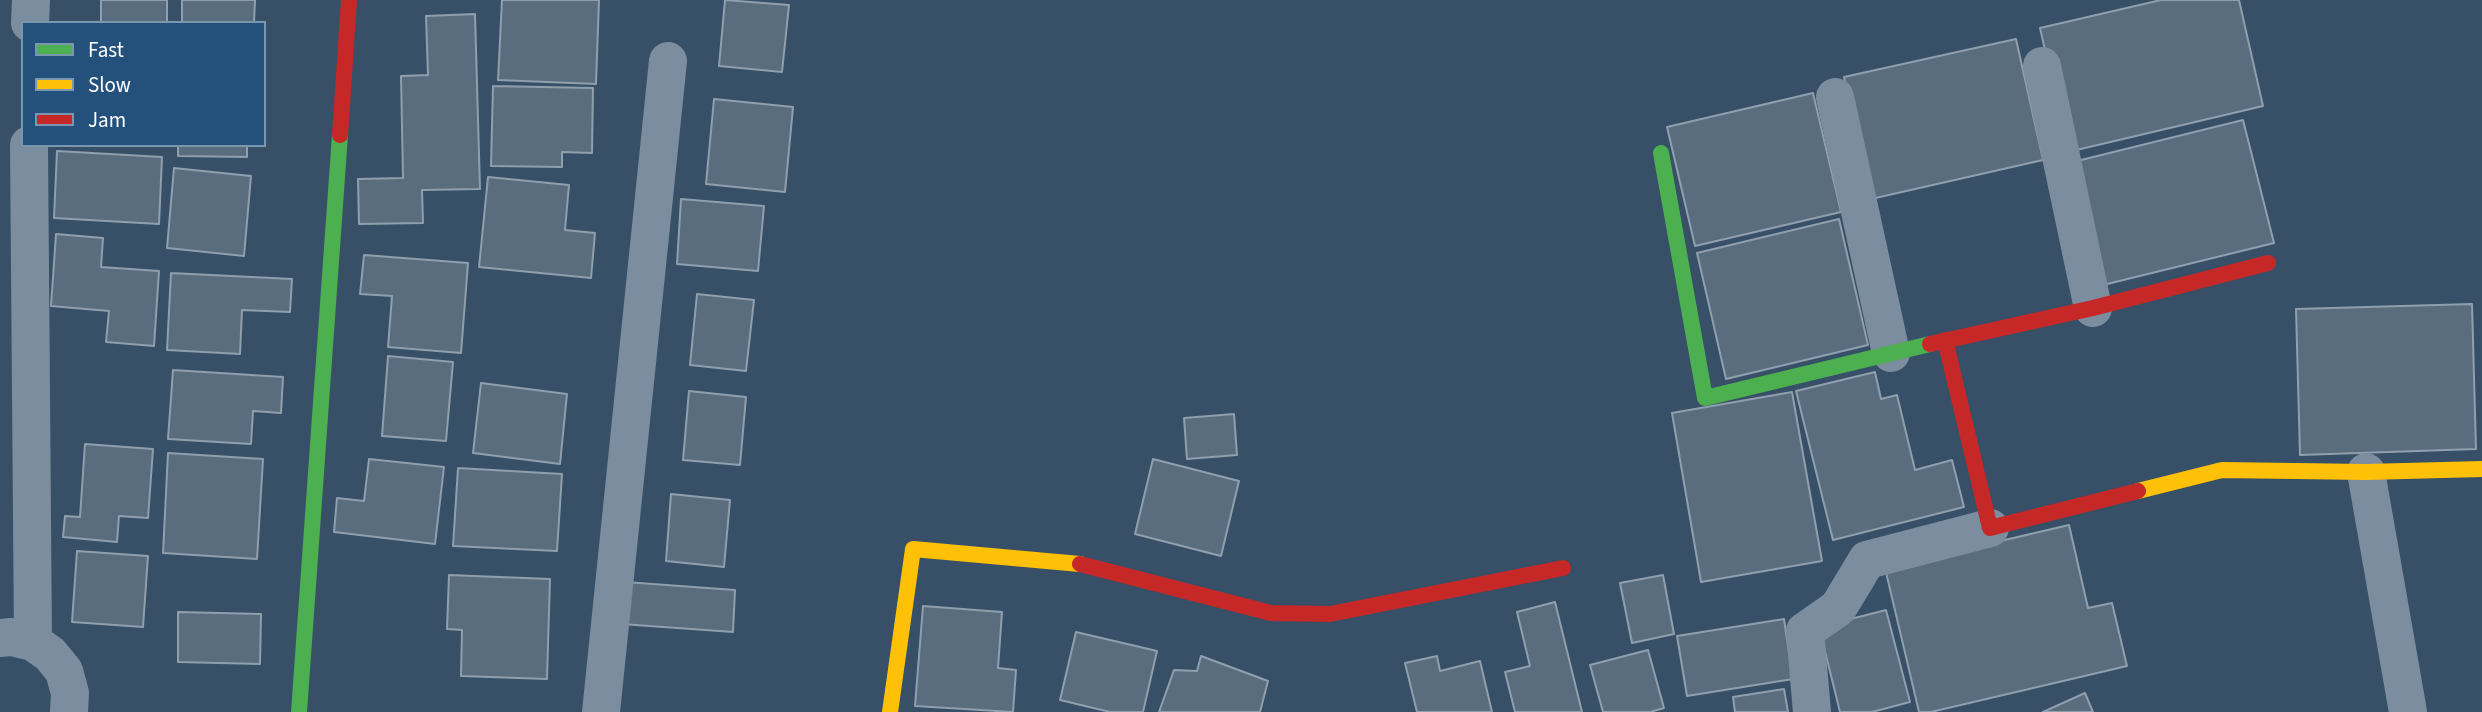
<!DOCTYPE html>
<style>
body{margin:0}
#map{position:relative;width:2482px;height:712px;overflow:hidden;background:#375067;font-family:"Source Sans 3",sans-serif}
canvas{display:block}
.legend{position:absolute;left:21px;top:21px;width:245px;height:126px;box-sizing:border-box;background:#23517b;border:2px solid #7b97b0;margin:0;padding:9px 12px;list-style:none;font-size:21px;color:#fff}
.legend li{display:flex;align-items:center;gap:14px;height:35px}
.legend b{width:35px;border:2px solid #7b97b0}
</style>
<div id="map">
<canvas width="2482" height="712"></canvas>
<ul class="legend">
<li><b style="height:9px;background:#4caf50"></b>Fast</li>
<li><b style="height:9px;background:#ffc107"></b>Slow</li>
<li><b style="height:9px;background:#c62828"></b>Jam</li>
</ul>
</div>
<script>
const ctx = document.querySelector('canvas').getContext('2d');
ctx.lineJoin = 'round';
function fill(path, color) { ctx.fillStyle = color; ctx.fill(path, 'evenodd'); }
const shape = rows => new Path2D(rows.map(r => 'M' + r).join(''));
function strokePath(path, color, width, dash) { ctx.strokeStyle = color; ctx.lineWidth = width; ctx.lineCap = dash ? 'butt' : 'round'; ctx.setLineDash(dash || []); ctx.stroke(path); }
const building = shape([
 [101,0,167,0,167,23,101,23,101,0],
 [182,0,255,0,254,23,182,23,182,0],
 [502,0,599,0,596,84,498,80,502,0],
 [725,0,789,5,782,72,719,66,725,0],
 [2161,0,2239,0,2263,106,2068,152,2040,28,2161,0],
 [475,14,480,189,422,190,423,223,359,224,358,179,403,178,401,76,428,75,426,16,475,14],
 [2016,39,2043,160,1871,199,1844,77,2016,39],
 [493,86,593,88,592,153,562,152,562,167,491,166,493,86],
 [1813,93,1841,212,1695,246,1667,127,1813,93],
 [714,99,793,107,785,192,706,184,714,99],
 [2243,120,2274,243,2103,285,2073,162,2243,120],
 [178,145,247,145,247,157,178,156,178,145],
 [57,151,162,157,159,224,54,218,57,151],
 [174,168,251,176,244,256,167,248,174,168],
 [488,177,569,185,565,230,595,233,591,278,479,267,488,177],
 [681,199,764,206,758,271,677,264,681,199],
 [1839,219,1868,345,1726,379,1697,253,1839,219],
 [56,234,103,238,101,267,159,271,154,346,106,342,109,311,51,306,56,234],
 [364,255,468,263,461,353,388,347,392,296,360,294,364,255],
 [171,273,292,279,290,312,242,310,240,354,167,350,171,273],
 [697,294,754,300,746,371,690,365,697,294],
 [2472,304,2476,449,2300,455,2296,309,2472,304],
 [388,356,453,362,446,441,382,436,388,356],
 [173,370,283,377,281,413,253,411,251,444,168,439,173,370],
 [1875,372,1881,399,1897,395,1915,470,1952,460,1964,507,1833,540,1796,391,1875,372],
 [481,383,567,394,560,464,473,453,481,383],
 [689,391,746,397,740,465,683,460,689,391],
 [1792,392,1822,561,1701,582,1672,413,1792,392],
 [1234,414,1237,455,1187,459,1184,418,1234,414],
 [85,444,153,449,148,518,119,516,117,542,63,537,65,516,80,517,85,444],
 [168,453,263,459,257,559,163,553,168,453],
 [369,459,444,467,435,544,334,532,337,498,364,501,369,459],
 [1153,459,1239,481,1221,556,1135,534,1153,459],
 [458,468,562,474,557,551,453,546,458,468],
 [671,494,730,500,724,567,666,561,671,494],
 [2069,525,2088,608,2112,603,2127,666,1931,712,1919,712,1885,568,2069,525],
 [77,551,148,556,143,627,72,622,77,551],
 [449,575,550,579,547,679,461,676,462,630,447,629,449,575],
 [1663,575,1674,634,1632,643,1620,583,1663,575],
 [625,582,735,590,733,632,621,624,625,582],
 [1555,602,1582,712,1515,712,1505,672,1530,666,1517,612,1555,602],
 [923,606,1002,612,998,668,1016,670,1013,712,915,706,923,606],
 [1886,610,1910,702,1872,712,1840,712,1819,627,1886,610],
 [178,612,261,614,260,664,178,662,178,612],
 [1784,619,1793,679,1687,696,1677,636,1784,619],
 [1076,632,1157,651,1143,712,1110,712,1060,700,1076,632],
 [1648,650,1664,708,1650,712,1603,712,1590,665,1648,650],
 [1201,656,1268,681,1260,712,1159,712,1174,670,1197,671,1201,656],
 [1437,656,1440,671,1480,661,1492,712,1417,712,1405,663,1437,656],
 [1784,689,1788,712,1735,712,1733,697,1784,689],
 [2085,693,2093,712,2043,712,2085,693]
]);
fill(building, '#5a6d7f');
strokePath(building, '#8f9fad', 2);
strokePath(shape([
 [30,23,31,0],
 [2042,66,2093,308],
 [1835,97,1891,353],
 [29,145,33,642],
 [2366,472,2408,712],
 [0,638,11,637,33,642,50,654,64,671,70,693,69,712],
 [601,712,668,61],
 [1812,712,1805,631,1838,608,1867,560,1990,528]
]), '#7b8d9e', 38);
strokePath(shape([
 [1661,153,1705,398,1930,344],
 [299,712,340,135]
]), '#4caf50', 16);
strokePath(shape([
 [2138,491,2222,470,2366,472,2482,469],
 [890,712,913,549,1080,564]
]), '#ffc107', 16);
strokePath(shape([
 [340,135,349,0],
 [1945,340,1990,528,2138,491],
 [1930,344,2093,308,2268,263],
 [1080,564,1271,613,1330,614,1563,568]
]), '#c62828', 16);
</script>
